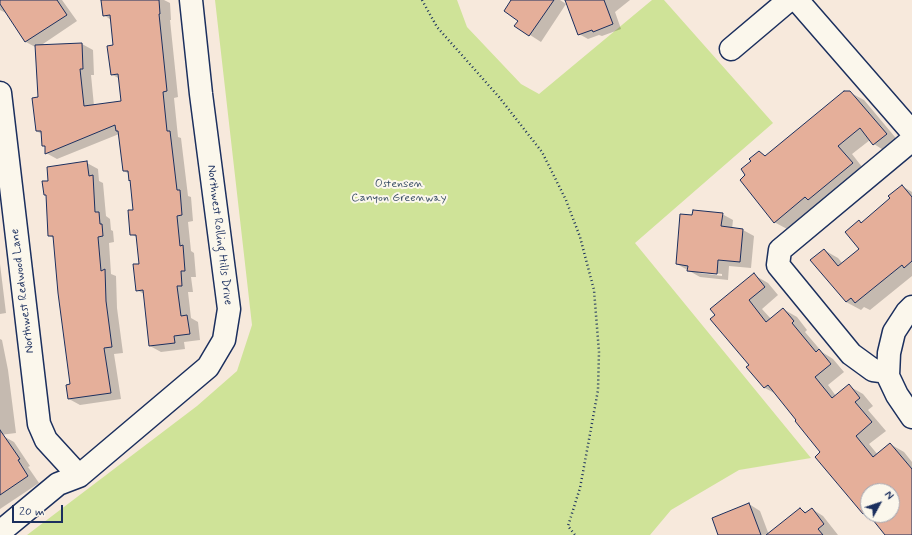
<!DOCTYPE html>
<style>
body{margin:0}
#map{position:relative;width:912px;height:535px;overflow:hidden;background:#f7e9dc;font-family:Mynerve,sans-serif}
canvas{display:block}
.north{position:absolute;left:860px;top:483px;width:40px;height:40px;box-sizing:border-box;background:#fbf7ec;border:1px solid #a1a7b3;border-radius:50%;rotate:50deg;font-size:11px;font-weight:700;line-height:16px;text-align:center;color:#1b2f5e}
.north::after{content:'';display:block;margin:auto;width:14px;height:18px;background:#1b2f5e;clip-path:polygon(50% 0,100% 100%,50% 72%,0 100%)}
.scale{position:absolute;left:12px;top:505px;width:51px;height:18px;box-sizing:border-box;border:2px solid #1b2f5e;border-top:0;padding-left:5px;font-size:12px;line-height:14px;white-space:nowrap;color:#1b2f5e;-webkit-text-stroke:3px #fbf7ec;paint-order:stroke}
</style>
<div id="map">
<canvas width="912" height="535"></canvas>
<div class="north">N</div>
<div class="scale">20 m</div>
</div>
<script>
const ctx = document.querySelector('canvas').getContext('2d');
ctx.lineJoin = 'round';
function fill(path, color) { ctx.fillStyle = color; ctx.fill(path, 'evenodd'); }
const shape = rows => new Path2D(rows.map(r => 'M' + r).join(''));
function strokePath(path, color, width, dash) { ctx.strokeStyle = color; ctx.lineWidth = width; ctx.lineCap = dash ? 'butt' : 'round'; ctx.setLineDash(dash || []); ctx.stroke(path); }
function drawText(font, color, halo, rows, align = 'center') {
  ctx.font = font + ' Mynerve,sans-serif'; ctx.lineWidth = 4; ctx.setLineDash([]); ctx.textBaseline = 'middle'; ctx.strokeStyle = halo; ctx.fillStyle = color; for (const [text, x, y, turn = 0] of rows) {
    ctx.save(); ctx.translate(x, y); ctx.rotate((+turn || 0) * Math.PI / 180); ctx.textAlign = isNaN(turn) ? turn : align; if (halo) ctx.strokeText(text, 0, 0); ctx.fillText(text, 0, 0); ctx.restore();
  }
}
fill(shape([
 [215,0,457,0,467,27,521,84,539,94,652,0,664,0,773,123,635,243,811,458,739,470,671,510,650,535,27,535,197,406,237,371,252,325]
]), '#cfe398');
fill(shape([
 [0,0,62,0,77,21,40,46,82,44,93,50,94,75,91,75,94,106,122,102,120,79,111,74,114,46,111,20,104,15,111,0,164,0,170,3,171,20,170,20,178,97,174,98,178,137,181,138,188,196,191,197,193,221,188,222,191,251,194,253,196,277,191,277,193,292,188,292,191,318,198,322,200,340,184,342,185,349,161,352,150,346,144,294,137,290,140,264,138,238,131,234,134,210,131,181,129,174,124,171,119,134,57,159,46,153,46,147,43,146,42,134,36,131,39,98,37,48,26,42,8,14,0,10],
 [512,0,560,0,566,4,541,42,516,26,519,20],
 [566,0,630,0,615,12,621,29,602,36,599,35,588,39,579,34],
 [849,92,864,100,900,143,888,153,874,144,870,140,852,154,866,172,789,230,774,222,747,176,752,161,759,152,766,156],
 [87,163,98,169,99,181,103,183,106,216,110,219,111,230,113,231,114,242,109,243,111,274,116,276,117,308,123,353,114,354,121,399,80,405,69,399,71,385,54,238,49,236,47,195,45,195,49,181],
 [902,186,912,192,912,276,870,310,864,307,861,310,846,302,824,250,838,258,843,264,860,249,859,221,862,223,891,199],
 [722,214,733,220,732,229,743,230,754,236,751,268,729,266,728,280,700,277,677,264,693,217],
 [697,271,722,274,722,276,699,273],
 [0,264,6,313,0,314],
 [754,275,768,283,778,295,762,309,771,319,783,309,797,317,807,330,805,332,822,352,833,359,844,372,828,385,836,396,849,386,863,394,873,406,868,410,886,431,869,444,878,455,890,444,904,452,912,462,912,535,887,535,874,519,864,514,817,457,821,452,798,420,776,394,765,388,748,367,750,365,712,319],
 [868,491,892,491,892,515,868,515],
 [0,339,2,340,8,370,16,433,0,435],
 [3,436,14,442,30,466,28,467,39,483,0,509,0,438],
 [749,504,760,511,769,535,719,535],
 [801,509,807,513,812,509,823,516,838,535,776,535]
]), '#0003');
const building = shape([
 [0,0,57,0,67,15,25,42,0,4,0,0],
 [101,0,159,0,160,14,159,14,167,91,163,92,167,131,170,131,177,190,180,190,182,215,177,216,180,246,183,245,185,271,181,271,182,286,177,286,181,316,187,315,190,334,174,336,175,343,149,346,143,290,136,291,133,264,139,264,136,235,130,235,128,210,133,210,130,180,129,181,128,171,123,171,118,131,116,131,115,125,45,154,45,146,42,146,41,131,36,131,32,98,38,97,35,45,82,43,83,69,80,69,84,106,121,101,118,74,111,75,107,46,113,45,110,15,103,16,101,0],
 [511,0,554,0,529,36,514,26,518,21,504,11,511,0],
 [565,0,604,0,613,24,593,32,592,30,578,35,565,0],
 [844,91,850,91,887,134,873,145,860,128,838,146,853,163,808,200,805,197,774,223,740,180,745,175,741,169,751,161,749,159,759,151,765,156,844,91],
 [87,161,89,176,93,175,95,212,99,212,100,224,102,224,103,236,98,237,101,271,105,269,106,301,112,347,104,348,111,393,68,399,66,385,70,384,58,293,53,236,48,236,46,195,44,195,42,181,48,181,47,167,87,161],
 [902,185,912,197,912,261,904,268,902,265,855,303,851,298,846,302,810,260,824,249,838,266,859,249,845,232,859,220,861,223,890,198,888,196,902,185],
 [693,210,723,213,721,226,743,229,740,262,718,260,717,274,687,271,688,266,676,264,680,214,692,215,693,210],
 [754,273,765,287,749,300,766,322,783,308,794,321,792,323,816,352,819,349,831,364,815,377,832,398,849,384,860,398,855,402,872,422,856,436,873,457,890,443,912,469,912,535,885,535,869,515,892,515,892,491,868,491,868,514,866,512,863,514,815,457,820,452,795,421,796,420,768,385,764,388,746,367,749,365,710,319,715,315,710,309,754,273],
 [0,430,20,459,18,460,28,476,0,495,0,430],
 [749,503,761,535,718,535,712,518,749,503],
 [800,508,805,513,812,508,824,524,818,529,823,535,766,535,800,508]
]);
fill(building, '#e5af9a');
strokePath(building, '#1b2f5e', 1);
const minor = shape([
 [797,0,912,132],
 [731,49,789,0],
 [0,93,39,424,46,440,79,476],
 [912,307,907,312,894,332,889,353,888,376,897,395,912,417],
 [888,372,873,370,851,354,778,265,780,250,912,140],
 [0,532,58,484,79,476,208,367,224,340,229,309,201,94,191,0]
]);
strokePath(minor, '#1b2f5e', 25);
strokePath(shape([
 [422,0,437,27,499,97,542,152,566,200,580,237,594,290,599,352,598,390,588,445,580,488,568,526,575,535]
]), '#1b2f5e', 2.5, [1, 3]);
strokePath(minor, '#fbf7ec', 22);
drawText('12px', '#3f536a', '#fbf7ec', [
 ["Ostensen",399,184],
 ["Canyon Greenway",399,198]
]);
drawText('12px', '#1b2f5e', '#fbf7ec', [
 ["Northwest Rolling Hills Drive",219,235,83],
 ["Northwest Redwood Lane",23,291,-97]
]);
</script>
